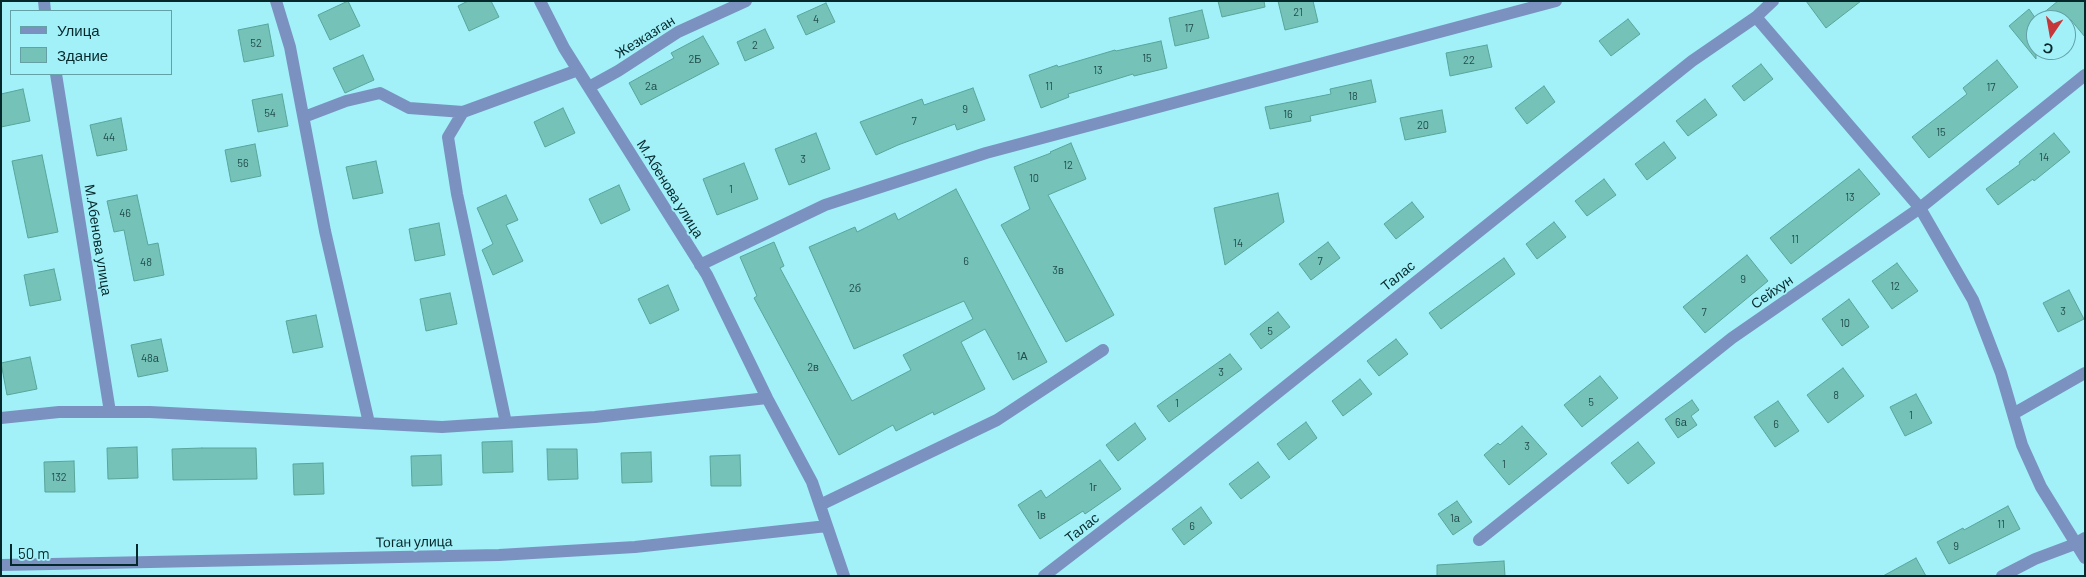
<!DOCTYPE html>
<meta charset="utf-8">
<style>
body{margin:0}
#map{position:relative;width:2086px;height:577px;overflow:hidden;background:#a2f1f9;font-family:Barlow,sans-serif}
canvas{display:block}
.frame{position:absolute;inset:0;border:2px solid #05282b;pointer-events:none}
.legend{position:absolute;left:10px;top:10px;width:162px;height:65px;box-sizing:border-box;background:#a2f1f9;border:1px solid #63a1a7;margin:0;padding:6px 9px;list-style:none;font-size:15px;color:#05282b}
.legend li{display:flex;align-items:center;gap:10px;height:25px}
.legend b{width:25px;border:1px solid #63a1a7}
.north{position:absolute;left:2026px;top:10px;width:50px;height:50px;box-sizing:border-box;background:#a2f1f9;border:1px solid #63a1a7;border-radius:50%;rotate:192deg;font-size:14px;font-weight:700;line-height:20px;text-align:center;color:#05282b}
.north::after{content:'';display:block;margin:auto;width:18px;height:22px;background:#c63739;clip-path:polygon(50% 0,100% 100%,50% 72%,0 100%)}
.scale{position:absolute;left:10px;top:544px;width:128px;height:22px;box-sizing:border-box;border:2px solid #05282b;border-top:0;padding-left:6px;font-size:15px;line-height:18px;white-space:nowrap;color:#05282b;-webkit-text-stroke:4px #a2f1f9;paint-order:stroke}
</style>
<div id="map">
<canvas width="2086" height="577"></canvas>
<div class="frame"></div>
<ul class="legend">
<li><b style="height:6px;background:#7b92c1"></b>Улица</li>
<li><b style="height:14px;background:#75c2b8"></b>Здание</li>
</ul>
<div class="north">С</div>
<div class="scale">50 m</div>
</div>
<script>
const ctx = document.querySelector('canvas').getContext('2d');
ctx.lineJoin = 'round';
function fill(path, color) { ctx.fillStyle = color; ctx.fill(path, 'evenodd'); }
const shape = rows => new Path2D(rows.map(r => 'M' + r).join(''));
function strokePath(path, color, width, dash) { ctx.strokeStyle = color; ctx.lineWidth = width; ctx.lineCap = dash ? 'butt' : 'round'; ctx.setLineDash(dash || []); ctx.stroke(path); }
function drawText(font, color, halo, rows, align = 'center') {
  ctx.font = font + ' Barlow,sans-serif'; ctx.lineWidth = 4; ctx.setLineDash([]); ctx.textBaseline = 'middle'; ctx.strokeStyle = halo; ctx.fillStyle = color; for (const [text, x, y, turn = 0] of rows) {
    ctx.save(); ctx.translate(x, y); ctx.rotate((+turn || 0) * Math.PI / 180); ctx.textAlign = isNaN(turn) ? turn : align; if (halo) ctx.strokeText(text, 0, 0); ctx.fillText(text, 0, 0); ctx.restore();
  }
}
const building = shape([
 [348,1,360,26,330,40,318,15,348,1],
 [468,1,491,1,499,17,469,31,458,6,468,1],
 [1218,1,1264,1,1265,7,1222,17,1218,1],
 [1278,1,1313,1,1318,22,1285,30,1278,1],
 [1806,1,1861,1,1826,28,1806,1],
 [2058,1,2085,1,2085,37,2071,20,2036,20,2036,59,2009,26,2029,9,2036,19,2058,1],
 [826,3,835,22,806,35,797,16,826,3],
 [1202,10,1209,38,1175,46,1169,18,1202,10],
 [1628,19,1640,34,1611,56,1599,41,1628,19],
 [268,24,274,56,244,62,238,30,268,24],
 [765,29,774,48,745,61,737,42,765,29],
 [703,36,719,64,641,105,629,83,674,58,671,53,703,36],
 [1161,41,1167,68,1134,76,1133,74,1068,94,1069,97,1041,108,1029,75,1057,65,1058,67,1115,50,1116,51,1161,41],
 [1487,45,1492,67,1450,76,1446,53,1487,45],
 [363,55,374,80,345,93,333,68,363,55],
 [1997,60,2018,87,1929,158,1912,137,1967,94,1963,88,1997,60],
 [1761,64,1773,79,1744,101,1732,86,1761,64],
 [1371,80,1376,102,1310,116,1311,121,1270,129,1265,107,1331,94,1330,89,1371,80],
 [1544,86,1555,102,1527,124,1515,108,1544,86],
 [973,88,985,120,957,130,955,124,898,145,876,155,860,122,922,99,924,105,973,88],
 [23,89,30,121,1,127,1,94,23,89],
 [282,94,288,126,258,132,252,100,282,94],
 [1705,99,1717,115,1688,136,1676,121,1705,99],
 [563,108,575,133,545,147,534,122,563,108],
 [1442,110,1446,132,1405,140,1400,118,1442,110],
 [121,118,127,150,97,156,90,125,121,118],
 [816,133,830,169,789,185,775,149,816,133],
 [2054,133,2070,152,2034,181,2033,179,1998,205,1986,189,2020,164,2019,162,2054,133],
 [1664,142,1676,158,1647,180,1635,164,1664,142],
 [1071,143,1086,179,1048,195,1114,315,1066,342,1001,225,1030,209,1014,167,1051,153,1050,152,1071,143],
 [255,144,261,176,231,182,225,150,255,144],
 [42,155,58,232,28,238,12,161,42,155],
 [376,161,383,193,353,199,346,167,376,161],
 [744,163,758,199,717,215,703,179,744,163],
 [1859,169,1880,194,1791,264,1770,238,1859,169],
 [1604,179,1616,195,1587,216,1575,201,1604,179],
 [619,185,630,210,601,224,589,199,619,185],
 [956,189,1047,362,1013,380,985,329,961,342,985,389,934,415,933,412,896,431,893,425,839,455,754,298,757,296,740,257,774,242,784,266,780,268,852,401,911,370,903,355,973,319,964,301,854,349,809,247,855,227,857,232,895,213,898,220,956,189],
 [1278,193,1284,222,1225,265,1214,208,1278,193],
 [137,195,148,245,158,243,164,275,134,281,124,230,114,232,107,201,137,195],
 [506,195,518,220,506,225,523,261,493,275,482,250,493,244,477,208,506,195],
 [1412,202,1424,217,1396,239,1384,224,1412,202],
 [1554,222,1566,237,1537,259,1526,244,1554,222],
 [439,223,445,255,415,261,409,229,439,223],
 [1328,242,1340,258,1311,280,1299,264,1328,242],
 [1747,255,1768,281,1705,333,1683,307,1747,255],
 [1504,258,1515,274,1441,329,1429,313,1504,258],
 [1897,263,1918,291,1892,309,1872,281,1897,263],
 [54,269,61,300,30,306,24,275,54,269],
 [668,285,679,310,650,324,638,299,668,285],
 [2069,290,2084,319,2058,332,2043,303,2069,290],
 [450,293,457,324,426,331,420,299,450,293],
 [1849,299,1869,327,1842,346,1822,319,1849,299],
 [1278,312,1290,327,1261,349,1250,334,1278,312],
 [316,315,323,347,293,353,286,321,316,315],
 [161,339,168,371,138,377,131,345,161,339],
 [1396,339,1408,354,1379,376,1367,361,1396,339],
 [1230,354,1242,369,1169,422,1157,406,1230,354],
 [30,357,37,389,7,395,1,363,30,357],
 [1843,368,1864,396,1828,423,1807,395,1843,368],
 [1600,376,1618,398,1582,427,1564,405,1600,376],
 [1360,379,1372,394,1343,416,1332,401,1360,379],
 [1916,394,1932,423,1905,436,1890,407,1916,394],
 [1692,400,1699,410,1691,416,1697,425,1678,438,1665,419,1692,400],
 [1778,401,1799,431,1775,447,1754,417,1778,401],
 [1306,422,1317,438,1289,460,1277,444,1306,422],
 [1135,423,1146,439,1118,461,1106,445,1135,423],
 [1522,426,1547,454,1509,485,1484,455,1498,443,1500,445,1522,426],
 [512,441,513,472,483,473,482,442,512,441],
 [1638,442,1655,463,1628,484,1611,463,1638,442],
 [137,447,138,478,108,479,107,448,137,447],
 [202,448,256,448,257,479,173,480,172,449,202,448],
 [547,449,577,449,578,479,548,480,547,449],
 [651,452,652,482,622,483,621,453,651,452],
 [441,455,442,485,412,486,411,456,441,455],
 [740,455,741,486,711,486,710,456,740,455],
 [1100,460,1121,489,1085,514,1083,511,1040,539,1018,505,1041,490,1046,498,1100,460],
 [74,461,75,492,45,492,44,462,74,461],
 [1258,462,1270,477,1241,499,1229,484,1258,462],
 [323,463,324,494,294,495,293,464,323,463],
 [1457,501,1472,522,1453,535,1438,514,1457,501],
 [2008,506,2020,529,1949,564,1937,542,1963,528,1964,530,2008,506],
 [1201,507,1212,523,1184,545,1172,529,1201,507],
 [1916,558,1926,576,1883,576,1916,558],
 [1504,561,1505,576,1437,576,1437,565,1504,561]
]);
fill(building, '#75c2b8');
strokePath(building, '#58a59b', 1);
strokePath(shape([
 [44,1,45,11],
 [276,1,290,47,325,231,369,423],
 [540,1,564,48,707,275,767,398,812,482,844,576],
 [1756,17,1920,208,1973,300,2001,373,2022,445,2041,487,2085,558],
 [56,74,110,412],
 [589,87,618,71,678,32,746,1],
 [304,117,346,101,380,93,409,108,463,112],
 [700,265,825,205,986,153,1556,1],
 [2013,414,2085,373],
 [1,418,59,412,150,412,442,427,595,417,767,398],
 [506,423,457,194,448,137,463,112,578,70],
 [820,505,997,420,1103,350],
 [1479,540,1732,338,1920,208,2085,75],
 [1,565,499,555,635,547,827,526],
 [1044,576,1161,486,1692,61,1756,17,1773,1],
 [2002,576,2035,559,2075,544,2085,538]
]), '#7b92c1', 12);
drawText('11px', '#214e4e', null, [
 ["21",1298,12],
 ["4",816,19],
 ["17",1189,28],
 ["52",256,43],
 ["2",755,45],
 ["15",1147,58],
 ["2Б",695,59],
 ["22",1469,60],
 ["13",1098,70],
 ["2а",651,86],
 ["11",1049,86],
 ["17",1991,87],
 ["18",1353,96],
 ["9",965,109],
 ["54",270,113],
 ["16",1288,114],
 ["7",914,121],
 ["20",1423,125],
 ["15",1941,132],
 ["44",109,137],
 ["14",2044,157],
 ["3",803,159],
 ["56",243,163],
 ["12",1068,165],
 ["10",1034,178],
 ["1",731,189],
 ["13",1850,197],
 ["46",125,213],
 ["11",1795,239],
 ["14",1238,243],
 ["6",966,261],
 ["7",1320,261],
 ["48",146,262],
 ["3в",1058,270],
 ["9",1743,279],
 ["12",1895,286],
 ["2б",855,288],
 ["3",2063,311],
 ["7",1704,312],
 ["10",1845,323],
 ["5",1270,331],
 ["1А",1022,356],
 ["48а",150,358],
 ["2в",813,367],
 ["3",1221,372],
 ["8",1836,395],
 ["5",1591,402],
 ["1",1177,403],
 ["1",1911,415],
 ["6а",1681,422],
 ["6",1776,424],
 ["3",1527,446],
 ["1",1504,464],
 ["132",59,477],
 ["1г",1093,487],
 ["1в",1041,515],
 ["1а",1455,518],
 ["11",2001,524],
 ["6",1192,526],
 ["9",1956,546]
]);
drawText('14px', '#05282b', '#a2f1f9', [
 ["Жезказган",645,37,-32],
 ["М.Абенова улица",670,189,58],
 ["М.Абенова улица",98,240,81],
 ["Талас",1398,276,-39],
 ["Сейхун",1772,292,-35],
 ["Талас",1082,528,-38],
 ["Тоган улица",414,542,-1]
]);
</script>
